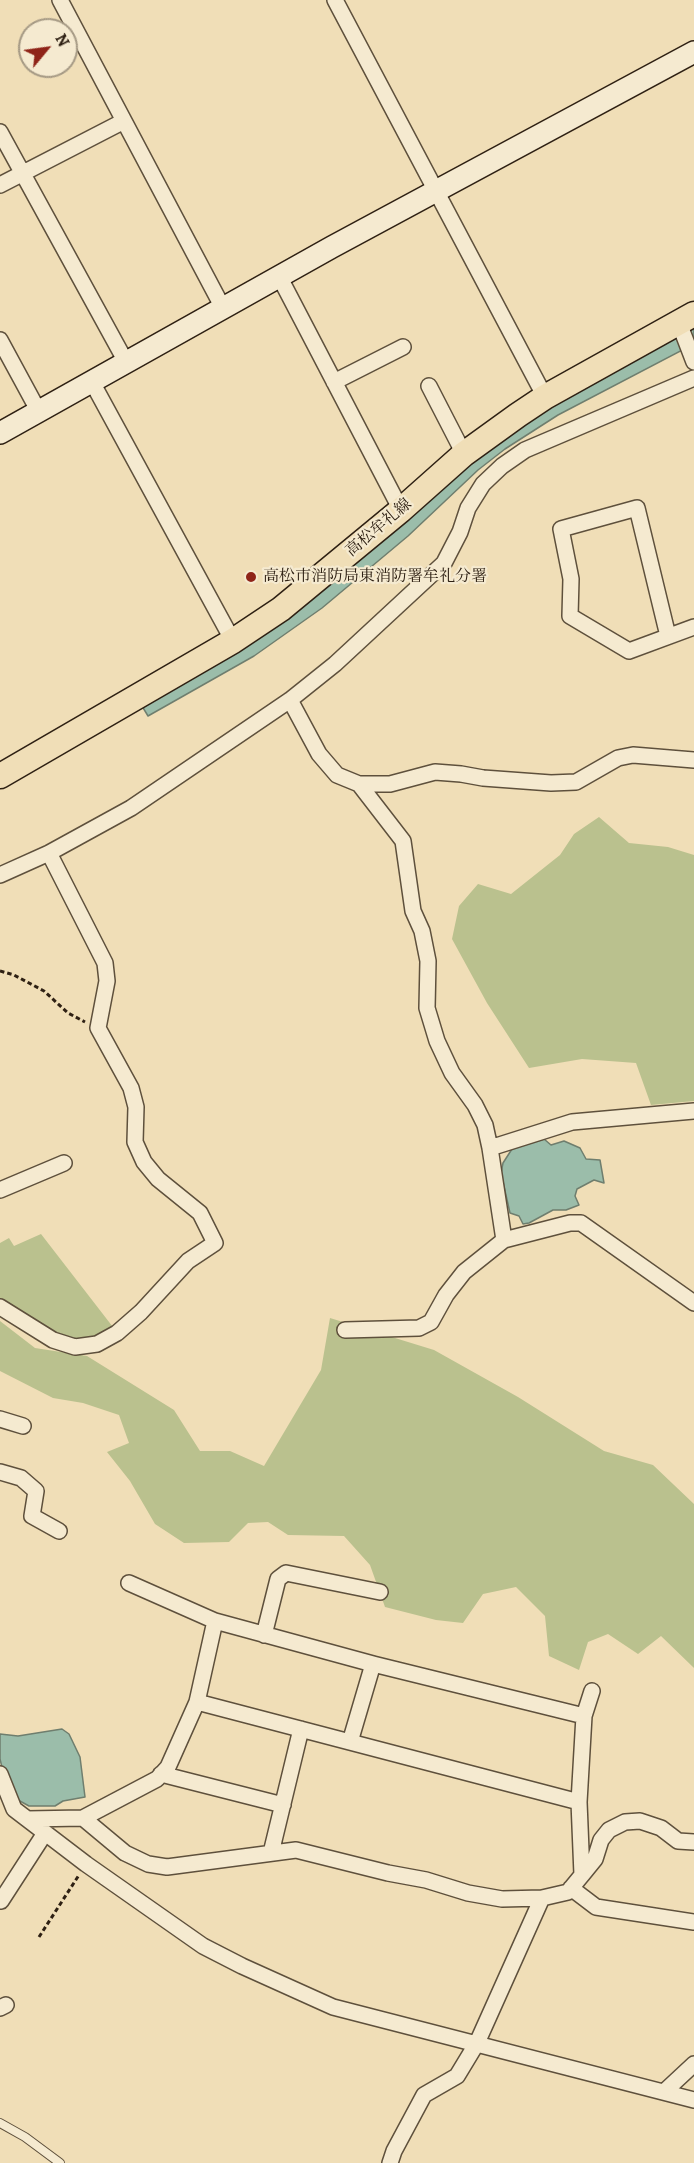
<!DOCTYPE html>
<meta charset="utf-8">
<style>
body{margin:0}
#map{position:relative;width:694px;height:2163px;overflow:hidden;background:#f0deb7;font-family:Alegreya,serif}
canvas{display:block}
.north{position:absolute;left:18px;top:18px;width:60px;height:60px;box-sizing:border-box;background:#f5ead0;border:2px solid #a59984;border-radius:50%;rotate:61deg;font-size:16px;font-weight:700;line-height:24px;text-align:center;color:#2e2013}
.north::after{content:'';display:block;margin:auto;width:21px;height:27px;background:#8f2418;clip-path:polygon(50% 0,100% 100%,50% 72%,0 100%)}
</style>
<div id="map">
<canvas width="694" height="2163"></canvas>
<div class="north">N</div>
</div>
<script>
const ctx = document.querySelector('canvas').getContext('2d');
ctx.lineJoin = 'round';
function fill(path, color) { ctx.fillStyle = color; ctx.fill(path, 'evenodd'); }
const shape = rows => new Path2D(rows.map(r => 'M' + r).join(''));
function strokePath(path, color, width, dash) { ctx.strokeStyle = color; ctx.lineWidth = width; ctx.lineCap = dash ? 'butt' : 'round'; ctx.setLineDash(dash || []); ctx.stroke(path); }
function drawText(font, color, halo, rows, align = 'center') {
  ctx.font = font + ' Alegreya,"Noto Serif JP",serif'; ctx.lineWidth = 4.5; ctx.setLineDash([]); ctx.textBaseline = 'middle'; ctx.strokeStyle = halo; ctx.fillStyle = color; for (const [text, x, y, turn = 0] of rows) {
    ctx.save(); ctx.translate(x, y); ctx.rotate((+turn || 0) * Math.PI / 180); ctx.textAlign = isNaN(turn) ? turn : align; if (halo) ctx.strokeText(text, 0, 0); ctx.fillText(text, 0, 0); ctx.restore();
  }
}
fill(shape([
 [599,817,629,843,668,847,694,855,694,1101,651,1105,636,1063,582,1059,529,1068,487,1003,452,939,459,906,478,884,511,894,560,855,574,834],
 [41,1234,116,1331,75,1347,0,1307,0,1243,9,1238,14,1246],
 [330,1318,434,1350,518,1397,604,1451,653,1465,694,1504,694,1668,661,1636,638,1654,608,1634,588,1642,579,1670,549,1656,545,1616,516,1587,483,1594,463,1623,436,1620,385,1607,370,1565,344,1536,288,1535,268,1522,248,1523,229,1542,184,1543,155,1524,130,1481,107,1452,129,1443,119,1415,83,1403,53,1398,0,1371,0,1321,35,1348,87,1356,174,1410,200,1451,230,1451,264,1466,321,1370]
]), '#bac18e');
const water = shape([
 [694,326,694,344,558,415,505,449,478,470,408,536,322,608,254,656,148,716,142,706,471,459,531,416,694,326],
 [544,1139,551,1145,564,1141,580,1148,586,1159,600,1160,604,1183,594,1180,577,1189,575,1196,579,1205,566,1210,553,1210,529,1223,523,1224,519,1216,510,1213,501,1173,503,1163,512,1149,544,1139],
 [62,1729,69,1734,80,1757,85,1797,63,1801,55,1806,29,1806,18,1800,5,1780,0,1759,0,1734,18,1736,62,1729]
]);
fill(water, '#9bbdaa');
strokePath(water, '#6f7e6e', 1.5);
const lane = shape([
 [0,2123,25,2137,60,2163]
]);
const street = shape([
 [60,0,223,308],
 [335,0,545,397],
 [0,132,126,362],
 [0,185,124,121],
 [279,276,401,510],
 [679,323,694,362],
 [0,340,39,412],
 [92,382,233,641],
 [334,382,403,347],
 [429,386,464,454],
 [668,636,637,508,561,529,571,579,570,616,629,651,694,627],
 [290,700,319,754,337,775,359,784,390,784,435,772,461,774,483,778,551,783,576,782,618,758,633,755,694,760],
 [359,784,403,841,413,911,422,931,428,961,427,1008,437,1041,452,1073,475,1105,485,1125,490,1148,504,1240],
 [0,875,49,853,131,808,290,700,335,664,444,563,460,532,468,508,483,484,502,466,525,450,694,378],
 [490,1148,572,1122,694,1111],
 [0,1190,64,1163],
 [0,1307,53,1340,75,1347,97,1344,117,1333,141,1312,188,1261,215,1243,200,1213,158,1179,144,1162,135,1142,136,1107,131,1088,98,1028,107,981,105,963,49,853],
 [345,1330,419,1328,431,1322,446,1295,464,1272,504,1240,570,1223,581,1223,694,1303],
 [0,1419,23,1426],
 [0,1472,21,1478,36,1491,32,1516,59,1531],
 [129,1583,215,1621],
 [264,1635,278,1579,286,1573,380,1592],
 [197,1702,579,1802],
 [350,1742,373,1664],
 [0,1774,14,1809,86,1864,203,1946,242,1966,333,2007,694,2100],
 [161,1774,283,1805],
 [83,1818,125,1853,148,1864,167,1867,296,1850,388,1873,426,1880,468,1893,502,1899,542,1898,568,1892,582,1875,579,1802,584,1716,592,1691],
 [27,1819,83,1818,157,1779,168,1767,197,1702,215,1621,373,1664,584,1716],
 [271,1853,301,1729],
 [582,1875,595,1859,601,1840,609,1830,625,1822,640,1821,661,1828,678,1841,694,1842],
 [571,1888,596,1907,694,1922],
 [1,1901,45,1833],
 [0,2008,6,2005],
 [665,2091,694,2064],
 [390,2163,394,2151,424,2095,457,2076,477,2043,542,1898]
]);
const secondary = shape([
 [0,433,332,247,694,52]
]);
const primary = shape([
 [0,776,233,641,281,609,401,510,464,454,518,415,545,397,694,314]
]);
strokePath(lane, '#5e503c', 10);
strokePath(street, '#5e503c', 18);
strokePath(secondary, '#2e2013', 24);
strokePath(primary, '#2e2013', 27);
strokePath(shape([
 [0,971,14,975,44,991,68,1013,85,1022],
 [39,1937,79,1875]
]), '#2e2013', 3, [4.5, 3]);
strokePath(lane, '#f5ead0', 8);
strokePath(street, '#f5ead0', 15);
strokePath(secondary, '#f5ead0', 21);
strokePath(primary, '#f0deb7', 24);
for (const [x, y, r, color] of [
 [251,577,6,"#8f2418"]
]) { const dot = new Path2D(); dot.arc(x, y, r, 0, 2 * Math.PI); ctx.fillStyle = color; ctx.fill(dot); strokePath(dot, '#f5ead0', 2); }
drawText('16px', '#2e2013', '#f5ead0', [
 ["高松牟礼線",379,528,-40]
]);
drawText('16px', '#2e2013', '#f5ead0', [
 ["高松市消防局東消防署牟礼分署",263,577]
], 'left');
</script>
